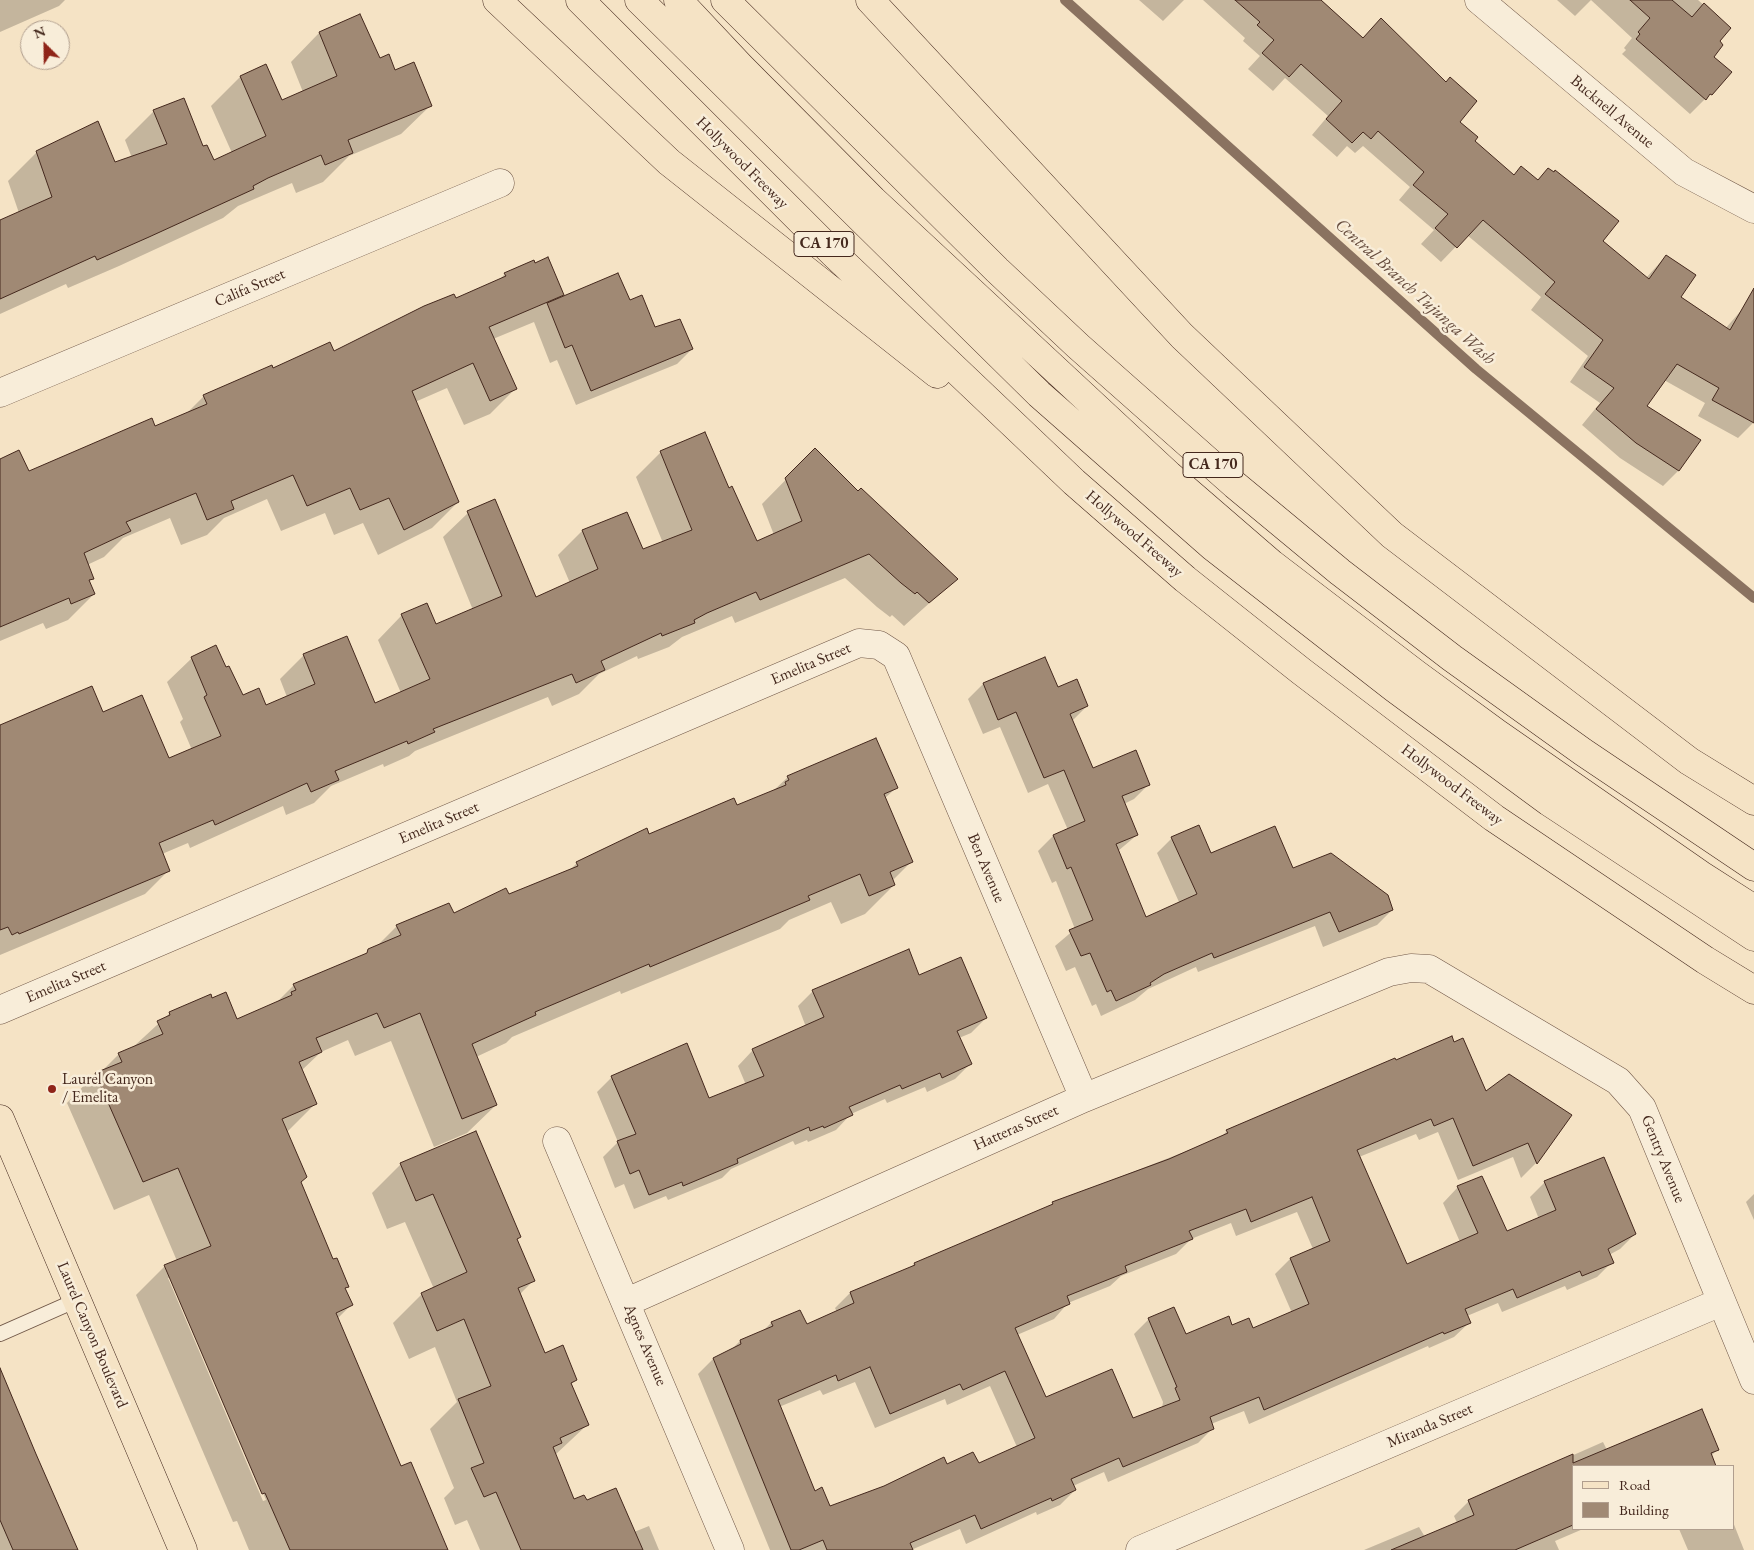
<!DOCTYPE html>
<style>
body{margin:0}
#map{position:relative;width:1754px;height:1550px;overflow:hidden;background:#f5e3c5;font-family:"EB Garamond",serif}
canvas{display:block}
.legend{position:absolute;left:1572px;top:1465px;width:162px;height:65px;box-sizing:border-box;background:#f8edd9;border:1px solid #b09e8e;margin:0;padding:6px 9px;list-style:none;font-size:15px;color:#44281d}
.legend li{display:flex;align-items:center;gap:10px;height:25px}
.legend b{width:25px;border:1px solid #b09e8e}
.north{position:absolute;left:20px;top:20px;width:50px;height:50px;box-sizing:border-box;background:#f8edd9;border:1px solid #b09e8e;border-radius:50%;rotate:337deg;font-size:14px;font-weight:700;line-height:20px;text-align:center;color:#44281d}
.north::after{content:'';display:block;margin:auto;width:18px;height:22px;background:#8f2418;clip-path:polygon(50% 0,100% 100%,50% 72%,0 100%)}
</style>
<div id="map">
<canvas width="1754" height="1550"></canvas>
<ul class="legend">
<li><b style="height:6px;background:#f5e3c5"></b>Road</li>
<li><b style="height:14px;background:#a08974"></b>Building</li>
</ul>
<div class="north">N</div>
</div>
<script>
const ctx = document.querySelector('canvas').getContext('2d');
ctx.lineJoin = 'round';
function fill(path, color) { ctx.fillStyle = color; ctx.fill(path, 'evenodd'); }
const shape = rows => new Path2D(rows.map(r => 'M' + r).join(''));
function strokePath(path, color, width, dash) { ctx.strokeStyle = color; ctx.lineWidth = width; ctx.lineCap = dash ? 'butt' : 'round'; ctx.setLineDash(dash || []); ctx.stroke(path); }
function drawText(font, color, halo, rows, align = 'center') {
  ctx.font = font + ' "EB Garamond",serif'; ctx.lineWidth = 5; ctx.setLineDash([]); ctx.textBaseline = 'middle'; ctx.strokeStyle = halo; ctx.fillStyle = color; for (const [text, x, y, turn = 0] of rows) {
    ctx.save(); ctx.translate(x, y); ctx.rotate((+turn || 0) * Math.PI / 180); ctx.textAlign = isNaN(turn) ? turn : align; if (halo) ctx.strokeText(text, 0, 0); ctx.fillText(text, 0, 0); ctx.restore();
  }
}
fill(shape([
 [0,0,65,0,59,6,0,32],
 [1139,0,1184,0,1163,21],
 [1203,0,1321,0,1458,122,1473,141,1513,176,1537,181,1548,170,1601,242,1646,278,1666,256,1679,298,1725,329,1745,306,1754,311,1754,422,1738,438,1698,416,1705,403,1664,380,1645,406,1699,440,1678,471,1663,486,1620,458,1582,425,1600,403,1570,382,1588,356,1531,310,1541,297,1467,235,1441,262,1421,244,1434,230,1399,200,1410,187,1363,146,1355,153,1347,146,1337,157,1312,135,1328,116,1285,78,1273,91,1248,69,1260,56,1243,41,1245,38],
 [1557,0,1698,0,1730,28,1718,41,1712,57,1705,99,1690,114,1622,54,1626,50,1624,48,1632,38,1591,0,1575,16],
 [360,16,379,59,430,106,401,134,349,156,323,182,296,193,292,183,238,206,223,218,119,266,68,288,66,284,0,314,0,221,19,213,8,181,37,152,115,164,132,158,125,140,154,111,202,148,213,161,232,153,211,106,240,77,265,66,281,101,303,92,291,62,319,33],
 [505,274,562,295,558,300,629,302,655,329,692,349,677,364,576,405,557,360,550,363,534,322,493,339,515,389,490,414,464,425,447,388,415,402,458,502,432,528,378,555,363,523,334,535,325,513,281,531,267,499,224,518,207,535,181,545,170,518,123,538,104,557,87,565,92,578,89,582,94,594,68,620,46,629,43,623,0,641,0,463,28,473,154,427,185,415,204,396,273,369,334,352,498,281],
 [704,433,728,489,756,543,774,535,762,504,815,450,858,493,956,579,904,626,892,615,890,617,877,607,845,578,735,623,732,616,682,637,669,647,638,659,637,656,599,674,579,694,552,706,548,697,415,751,409,756,384,767,383,764,331,786,314,803,286,815,283,806,190,848,188,843,162,854,169,870,145,894,0,955,0,725,102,713,168,760,192,750,180,722,183,719,167,682,192,658,225,669,242,697,266,706,287,697,280,679,304,655,375,704,401,693,378,640,402,615,436,626,473,610,443,537,468,513,495,501,535,598,570,583,558,555,582,531,627,513,643,551,663,543,636,477,661,452],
 [1045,658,1057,688,1087,706,1072,721,1092,770,1149,784,1134,799,1124,804,1137,835,1118,851,1145,919,1179,902,1157,853,1172,838,1211,854,1292,869,1392,910,1377,925,1323,947,1315,926,1198,972,1196,967,1148,989,1135,1000,1101,1016,1096,1004,1092,1006,1075,967,1066,971,1055,946,1075,929,1056,881,1052,883,1038,851,1053,836,1068,830,1048,784,1028,793,1000,727,983,734,968,699,983,684],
 [788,777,896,788,884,799,911,862,892,881,894,885,865,914,841,924,831,902,789,920,780,929,621,994,620,991,512,1037,506,1043,476,1057,496,1105,467,1133,434,1147,391,1041,355,1056,348,1040,321,1052,301,1071,315,1104,286,1133,299,1182,333,1261,348,1286,344,1289,351,1305,337,1319,400,1467,447,1550,249,1550,237,1521,233,1522,136,1295,165,1266,177,1261,149,1195,114,1210,67,1103,95,1074,101,1072,119,1054,131,1049,170,1013,212,999,236,1021,276,1003,294,985,363,956,376,947,397,926,453,915,508,895,569,871,577,863,649,836,737,807,773,791],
 [168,1278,171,1278,266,1500,263,1501],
 [919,977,986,1018,971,1033,959,1038,970,1064,955,1079,927,1092,925,1087,887,1103,885,1099,851,1114,836,1130,808,1142,807,1140,795,1145,793,1141,731,1169,722,1178,668,1200,666,1196,634,1209,624,1184,615,1188,603,1157,618,1142,597,1092,612,1077,709,1100,746,1085,738,1066,753,1050,806,1027,798,1006,813,991],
 [1485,1093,1570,1116,1536,1163,1521,1178,1513,1157,1458,1180,1438,1132,1419,1140,1416,1134,1359,1157,1406,1265,1460,1242,1443,1203,1458,1187,1507,1233,1539,1219,1530,1197,1545,1182,1635,1234,1620,1249,1609,1255,1612,1262,1597,1277,1567,1290,1565,1286,1502,1312,1498,1303,1467,1316,1470,1322,1454,1337,1429,1348,1428,1346,1249,1424,1244,1411,1211,1424,1213,1428,1198,1443,1108,1482,1104,1472,1073,1486,1075,1490,1060,1505,1037,1515,1036,1512,966,1544,960,1529,911,1550,770,1550,698,1374,713,1359,732,1349,740,1341,763,1331,771,1323,800,1311,806,1325,837,1312,835,1308,850,1293,910,1268,914,1264,1048,1208,1053,1203,1220,1138,1227,1131],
 [1297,1212,1313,1249,1290,1259,1275,1274,1292,1313,1253,1330,1231,1327,1185,1335,1149,1319,1134,1334,1163,1402,1162,1408,1133,1420,1046,1398,1017,1335,1054,1319,1068,1303,1110,1286,1121,1276,1176,1254,1191,1239,1231,1223,1236,1236],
 [855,1382,875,1428,945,1399,947,1405,990,1386,1017,1447,978,1465,946,1465,830,1508,814,1492,779,1407,820,1390,823,1395],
 [401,1164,519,1237,517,1240,534,1280,520,1294,544,1354,576,1380,570,1385,587,1425,555,1455,573,1501,586,1502,634,1532,649,1526,659,1550,480,1550,467,1520,455,1525,444,1498,454,1488,430,1429,457,1402,435,1347,409,1359,393,1323,422,1294,434,1289,405,1222,387,1229,372,1193],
 [1754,1194,1754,1220,1746,1202],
 [0,1373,76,1550,0,1550],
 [1603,1442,1607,1450,1717,1450,1711,1456,1709,1466,1573,1466,1573,1529,1583,1529,1555,1541,1559,1550,1364,1550,1419,1527,1425,1537,1457,1523,1454,1516,1469,1501],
 [1733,1522,1744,1550,1688,1550,1679,1529,1733,1529]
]), '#0003');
strokePath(shape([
 [1065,0,1476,369,1754,598]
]), '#8a7260', 10);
const building = shape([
 [1235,0,1321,0,1363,38,1381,18,1446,82,1450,77,1477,101,1460,122,1478,137,1475,141,1514,175,1521,166,1538,180,1548,168,1554,172,1555,170,1619,221,1603,241,1649,279,1666,255,1696,275,1681,297,1730,330,1754,288,1754,423,1712,400,1719,388,1677,364,1647,406,1701,440,1679,471,1636,443,1596,409,1614,388,1584,367,1603,340,1545,294,1555,282,1483,220,1457,248,1435,228,1448,214,1413,185,1424,172,1378,131,1371,139,1363,132,1352,143,1326,119,1342,101,1301,64,1289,77,1262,53,1274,40,1257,25,1260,22,1235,0],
 [1630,0,1672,0,1692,17,1704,3,1731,28,1720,41,1723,45,1714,57,1732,72,1712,95,1710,94,1706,100,1636,39,1640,34,1638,32,1650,18,1630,0],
 [360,14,380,58,389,54,395,70,414,62,432,106,348,140,353,153,325,165,321,155,268,178,253,186,254,189,149,237,97,260,95,256,0,299,0,220,52,197,36,151,98,121,115,162,167,144,153,110,184,98,203,146,207,145,214,160,266,136,240,76,266,64,282,100,337,76,319,32,360,14],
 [548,257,564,295,489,327,517,389,490,401,473,363,412,391,459,502,404,530,389,498,360,510,350,488,307,506,293,475,231,501,234,509,207,520,196,493,126,522,131,531,84,553,94,579,89,580,95,594,71,604,69,598,0,627,0,459,19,450,29,471,152,418,155,426,207,404,203,395,272,365,273,368,330,342,334,351,424,306,454,294,456,298,506,276,504,273,534,260,535,263,548,257],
 [618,273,630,300,642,295,655,327,680,319,693,349,591,391,572,345,565,348,547,303,618,273],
 [705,432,729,488,732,486,757,541,802,521,785,478,815,448,858,491,861,488,958,579,929,603,917,592,915,594,901,583,869,554,760,600,756,592,707,613,694,620,695,623,662,636,661,633,601,661,605,670,576,683,572,674,433,729,435,732,408,744,407,741,335,771,339,780,311,792,307,783,215,825,213,820,159,843,170,871,19,934,18,932,12,935,8,927,0,930,0,725,92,686,103,712,142,695,169,758,221,736,204,697,207,695,191,657,216,645,226,667,229,666,243,695,259,688,266,705,315,684,303,654,347,636,375,703,430,679,401,614,427,603,436,624,502,596,467,511,495,499,536,597,598,569,582,530,627,512,643,549,692,530,660,451,705,432],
 [1045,657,1058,687,1077,679,1088,706,1070,714,1093,768,1136,750,1150,785,1122,796,1138,835,1116,844,1146,917,1197,894,1171,837,1199,825,1211,853,1275,826,1293,868,1331,853,1388,895,1393,910,1339,932,1330,912,1214,958,1212,953,1164,974,1150,983,1151,985,1116,1001,1111,990,1107,992,1090,953,1081,956,1069,930,1093,920,1071,867,1067,869,1053,835,1085,821,1064,770,1044,778,1016,712,998,720,983,683,1045,657],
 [876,738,898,788,884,794,913,862,890,872,895,885,869,896,860,874,808,896,810,900,650,967,649,964,535,1012,536,1015,472,1044,497,1105,462,1119,420,1013,384,1028,377,1013,316,1038,322,1052,299,1062,317,1104,282,1119,307,1177,301,1182,333,1259,337,1258,349,1287,345,1288,353,1305,336,1313,401,1466,411,1462,448,1550,290,1550,265,1493,262,1494,164,1265,211,1246,178,1168,143,1182,95,1073,122,1062,118,1053,163,1034,157,1021,170,1015,169,1012,211,994,212,998,226,992,237,1019,292,995,291,992,296,990,293,984,367,953,368,949,401,935,396,925,449,903,454,913,506,888,509,894,578,866,576,862,647,828,649,834,734,798,737,805,786,785,785,782,789,780,787,776,876,738],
 [909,949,919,975,961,957,987,1018,957,1031,972,1064,942,1078,940,1073,902,1089,900,1085,849,1107,853,1115,824,1128,823,1126,810,1131,809,1127,737,1159,738,1163,683,1186,682,1182,649,1195,639,1170,630,1174,617,1141,636,1134,611,1076,687,1043,709,1098,764,1076,752,1049,824,1017,812,990,909,949],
 [1452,1036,1454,1042,1463,1038,1486,1091,1509,1074,1572,1115,1537,1164,1528,1143,1473,1166,1453,1118,1434,1126,1431,1119,1357,1150,1407,1264,1478,1233,1457,1186,1482,1176,1507,1231,1556,1210,1544,1181,1604,1157,1636,1234,1608,1249,1614,1263,1582,1276,1580,1271,1517,1298,1513,1289,1465,1309,1471,1323,1444,1334,1443,1332,1264,1410,1259,1397,1210,1417,1214,1429,1123,1467,1119,1458,1071,1479,1076,1490,1052,1501,1051,1498,981,1529,975,1515,910,1543,913,1550,827,1550,823,1540,799,1550,791,1550,713,1358,741,1344,740,1340,773,1326,771,1322,800,1310,807,1324,854,1303,850,1292,915,1265,914,1263,1053,1204,1052,1202,1169,1159,1228,1133,1226,1130,1395,1058,1396,1060,1452,1036],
 [1312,1197,1330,1241,1290,1258,1309,1304,1253,1328,1249,1318,1232,1325,1229,1316,1186,1334,1174,1307,1148,1318,1177,1387,1175,1388,1180,1400,1133,1418,1112,1369,1046,1397,1015,1328,1070,1304,1067,1296,1127,1272,1125,1266,1193,1239,1189,1231,1246,1209,1251,1222,1312,1197],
 [870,1367,890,1414,960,1384,963,1390,1005,1371,1035,1438,979,1463,973,1452,947,1464,944,1457,884,1486,830,1506,822,1487,815,1491,778,1400,836,1375,838,1381,870,1367],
 [476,1131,521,1237,517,1239,535,1281,518,1288,545,1353,563,1345,577,1380,571,1383,589,1425,560,1438,562,1443,553,1447,574,1499,584,1495,587,1500,616,1488,643,1550,521,1550,496,1492,484,1497,471,1468,484,1463,458,1399,491,1386,464,1319,437,1331,421,1293,467,1272,433,1194,416,1201,400,1163,476,1131],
 [0,1368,36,1454,78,1550,13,1550,0,1520,0,1368],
 [1702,1409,1719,1450,1711,1453,1716,1466,1573,1466,1573,1525,1515,1550,1391,1550,1474,1515,1468,1500,1520,1477,1573,1454,1573,1463,1702,1409]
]);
fill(building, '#a08974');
strokePath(building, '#44281d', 1);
const service = shape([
 [0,1334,77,1300]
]);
const minor = shape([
 [1479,0,1684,172,1754,209],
 [0,393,500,183],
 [0,1010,859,643,879,645,896,656,1084,1098],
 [557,1141,730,1550],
 [627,1302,1084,1098,1389,972,1411,968,1429,969,1618,1081,1642,1108,1754,1380],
 [1140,1550,1721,1302]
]);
const primary = shape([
 [0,1119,183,1550]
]);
const motorway = shape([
 [497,0,669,162,937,374],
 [580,0,833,253,1074,482,1185,579,1301,671,1494,818,1705,960,1754,990],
 [639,0,1039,394,1213,547,1394,688,1549,802,1754,937],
 [678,0,740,66,873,200,1169,475,1272,564,1416,674,1498,734,1701,875,1754,909],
 [725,0,997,270,1078,346,1235,485,1340,572,1452,658,1583,752,1754,867],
 [870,0,1182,336,1392,535,1689,761,1754,801]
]);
strokePath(service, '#705747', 16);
strokePath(minor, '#705747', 29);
strokePath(primary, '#44281d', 29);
strokePath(motorway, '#44281d', 29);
strokePath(service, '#f8edd9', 14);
strokePath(minor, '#f8edd9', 28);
strokePath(primary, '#f5e3c5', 28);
strokePath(motorway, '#f5e3c5', 28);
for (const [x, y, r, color] of [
 [52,1089,5,"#8f2418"]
]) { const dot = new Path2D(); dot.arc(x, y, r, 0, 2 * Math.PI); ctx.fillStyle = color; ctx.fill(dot); strokePath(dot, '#f8edd9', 2); }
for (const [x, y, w] of [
 [824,244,60],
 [1213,465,60]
]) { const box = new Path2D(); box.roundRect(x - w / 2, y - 12.5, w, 25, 4); ctx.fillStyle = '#f8edd9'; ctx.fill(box); strokePath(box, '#44281d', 1); }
drawText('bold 15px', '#44281d', null, [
 ["CA 170",824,244],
 ["CA 170",1213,465]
]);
drawText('16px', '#44281d', '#f8edd9', [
 ["Bucknell Avenue",1612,112,40],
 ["Hollywood Freeway",742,163,45],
 ["Califa Street",250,288,-23],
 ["Hollywood Freeway",1134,534,41],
 ["Emelita Street",811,664,-23],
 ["Hollywood Freeway",1452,785,37],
 ["Emelita Street",439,823,-23],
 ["Ben Avenue",986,868,67],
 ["Emelita Street",66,982,-23],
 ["Hatteras Street",1016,1128,-24],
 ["Gentry Avenue",1663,1159,68],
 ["Laurel Canyon Boulevard",92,1335,67],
 ["Agnes Avenue",645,1345,67],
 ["Miranda Street",1430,1426,-23]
]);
drawText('16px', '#44281d', '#f8edd9', [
 ["Laurel Canyon",62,1080],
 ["/ Emelita",62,1098]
], 'left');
drawText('italic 18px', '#674d3e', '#f8edd9', [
 ["Central Branch Tujunga Wash",1415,292,42]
]);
</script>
